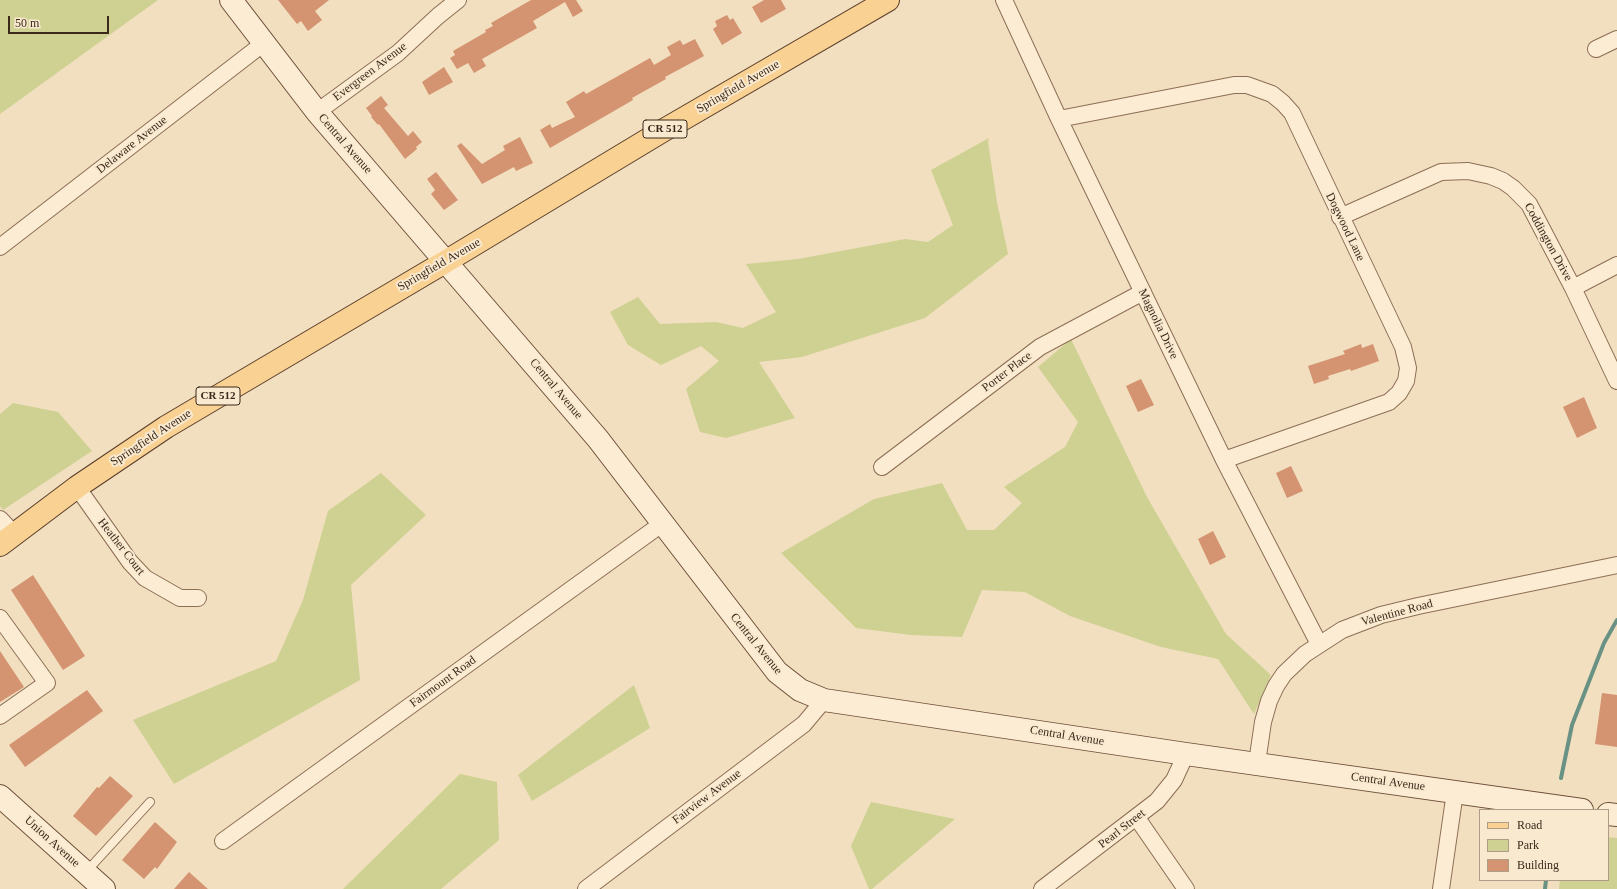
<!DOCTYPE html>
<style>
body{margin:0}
#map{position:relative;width:1617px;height:889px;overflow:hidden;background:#f2dfbf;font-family:"Times New Roman",serif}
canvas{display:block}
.legend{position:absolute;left:1479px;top:809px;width:130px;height:72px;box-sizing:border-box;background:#f9e9cf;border:1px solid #ad9c87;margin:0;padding:5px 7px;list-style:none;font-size:12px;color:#3a281b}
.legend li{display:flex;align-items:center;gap:8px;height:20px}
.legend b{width:20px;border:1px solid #ad9c87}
.scale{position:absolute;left:8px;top:16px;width:101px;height:18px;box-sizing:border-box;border:2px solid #3a281b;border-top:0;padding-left:5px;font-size:12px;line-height:14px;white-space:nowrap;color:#3a281b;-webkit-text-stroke:3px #f9e9cf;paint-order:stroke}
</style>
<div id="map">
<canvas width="1617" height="889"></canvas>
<ul class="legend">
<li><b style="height:5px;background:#f9d193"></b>Road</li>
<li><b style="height:11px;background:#ced192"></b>Park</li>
<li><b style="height:11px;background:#d49371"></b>Building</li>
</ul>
<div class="scale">50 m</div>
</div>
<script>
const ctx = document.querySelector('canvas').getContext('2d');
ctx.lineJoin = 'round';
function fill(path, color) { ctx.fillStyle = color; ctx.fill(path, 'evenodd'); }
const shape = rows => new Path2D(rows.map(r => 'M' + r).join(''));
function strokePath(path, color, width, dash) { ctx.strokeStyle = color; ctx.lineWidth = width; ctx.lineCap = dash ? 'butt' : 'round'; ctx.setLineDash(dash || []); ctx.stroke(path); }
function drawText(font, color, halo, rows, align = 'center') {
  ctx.font = font + ' "Times New Roman",serif'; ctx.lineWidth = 4; ctx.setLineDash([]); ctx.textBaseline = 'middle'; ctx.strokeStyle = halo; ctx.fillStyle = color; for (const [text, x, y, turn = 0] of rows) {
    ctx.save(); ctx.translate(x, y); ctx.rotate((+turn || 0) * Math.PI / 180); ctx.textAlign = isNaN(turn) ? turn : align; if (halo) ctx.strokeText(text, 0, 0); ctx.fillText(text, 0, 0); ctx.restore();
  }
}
fill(shape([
 [0,0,158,0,0,114],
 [989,138,988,142,997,202,1008,254,925,318,802,357,759,362,795,418,726,438,700,432,686,389,719,361,701,346,661,365,628,345,610,312,638,297,660,324,716,322,743,328,776,312,746,264,798,259,905,239,928,242,953,225,931,170],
 [1071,339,1147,497,1226,634,1271,675,1254,714,1218,659,1161,647,1070,616,1025,592,982,590,962,637,911,635,856,628,781,553,874,499,942,483,967,530,994,530,1022,503,1004,487,1065,447,1078,422,1038,367],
 [13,403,58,412,92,451,3,510,0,506,0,414],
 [381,473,426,515,351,585,360,680,174,784,133,720,276,661,303,600,328,511],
 [634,685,650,728,532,801,518,775],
 [460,774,497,782,499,840,441,889,343,889],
 [871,802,955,819,872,889,869,889,851,846],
 [1608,837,1617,838,1617,889,1559,889,1560,880,1608,880]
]), '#ced192');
strokePath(shape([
 [1561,778,1572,725,1604,643,1617,620],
 [1545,889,1546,880]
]), '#699285', 4);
fill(shape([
 [278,0,329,0,315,11,322,20,308,31,301,21,297,24],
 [531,0,576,0,583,11,573,17,565,2,533,21,537,28,482,59,486,66,474,73,468,63,457,69,450,58,455,55,453,51,486,32,485,30,493,26,491,23],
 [764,0,781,0,786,9,761,23,752,7],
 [727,15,730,20,733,18,742,33,722,45,713,29,717,26,715,21],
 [695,39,704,56,665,77,666,79,632,98,633,100,550,148,540,130,550,124,552,128,575,117,566,102,584,91,586,94,650,58,654,65,671,55,667,47,680,40,683,45],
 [444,67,453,82,429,95,422,82],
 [381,96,388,105,384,108,408,136,413,131,422,142,416,147,417,149,405,159,379,124,378,125,371,117,372,116,366,108],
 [520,137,533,163,516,171,514,167,482,184,457,146,461,143,482,164,505,150,503,146],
 [436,172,458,200,444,210,431,194,435,190,427,179],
 [1361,344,1362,348,1373,344,1379,361,1351,371,1350,369,1328,376,1329,379,1314,384,1308,366,1345,354,1343,351],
 [1141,379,1154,405,1138,412,1126,386],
 [1584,397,1597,428,1577,438,1563,407],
 [1291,466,1303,491,1287,498,1276,473],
 [1213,531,1226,557,1210,565,1198,539],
 [33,575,85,656,63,670,11,590],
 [0,651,24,687,0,702],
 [87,690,103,711,25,767,9,745],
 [1602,693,1617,695,1617,747,1595,744],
 [110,776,133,796,96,836,73,816,97,787,99,788],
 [155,822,177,842,157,869,155,867,144,879,122,860],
 [189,872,208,889,174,889]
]), '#d49371');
const lane = shape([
 [86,872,150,802]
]);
const street = shape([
 [1004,0,1059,119,1224,460,1319,644],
 [1596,49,1617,39],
 [317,112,398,53,438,16,458,0],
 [1059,119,1234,85,1247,85,1272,94,1283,103,1292,113,1403,347,1408,368,1406,381,1399,393,1389,402,1224,460],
 [1340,217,1441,172,1468,171,1491,176,1503,181,1513,188,1529,204,1573,288,1617,381],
 [0,247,264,43],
 [1573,288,1617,265],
 [882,467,1040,347,1143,292],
 [77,487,130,562,145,578,180,598,198,598],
 [0,519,14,534],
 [0,618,47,683,0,716],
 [1257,763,1263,722,1269,701,1276,686,1284,674,1305,654,1342,630,1381,615,1418,606,1617,565],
 [1137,818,1186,889],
 [223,841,663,523],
 [586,889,804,724,824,700],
 [1042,889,1157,801,1174,780,1186,754],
 [1441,889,1455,792]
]);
const secondary = shape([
 [231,0,317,112,598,439,777,672,800,690,824,700,1186,754,1582,810],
 [0,796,104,889],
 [1608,814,1617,815]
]);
const primary = shape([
 [0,545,77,487,166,427,445,262,664,130,888,0]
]);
strokePath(lane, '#8c6e55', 10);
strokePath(street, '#8c6e55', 18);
strokePath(secondary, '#6e4f39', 24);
strokePath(primary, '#593d2a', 24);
strokePath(lane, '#fcecd3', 8);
strokePath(street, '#fcecd3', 16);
strokePath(secondary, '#fcecd3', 22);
strokePath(primary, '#f9d193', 22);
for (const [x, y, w] of [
 [665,129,44],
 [218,396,44]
]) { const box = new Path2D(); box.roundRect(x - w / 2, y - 9, w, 18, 3); ctx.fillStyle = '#f9e9cf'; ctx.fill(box); strokePath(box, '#3a281b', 1); }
drawText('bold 11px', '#3a281b', null, [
 ["CR 512",665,129],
 ["CR 512",218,396]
]);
drawText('12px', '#3a281b', '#f9e9cf', [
 ["Evergreen Avenue",370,72,-37],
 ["Springfield Avenue",738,87,-30],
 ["Central Avenue",345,144,49],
 ["Delaware Avenue",132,145,-38],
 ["Dogwood Lane",1345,227,64],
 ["Coddington Drive",1548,242,61],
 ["Springfield Avenue",439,265,-30],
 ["Magnolia Drive",1158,324,64],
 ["Porter Place",1007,372,-37],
 ["Central Avenue",556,389,50],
 ["Springfield Avenue",151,438,-33],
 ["Heather Court",121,547,52],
 ["Valentine Road",1397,613,-15],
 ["Central Avenue",756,644,51],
 ["Fairmount Road",443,682,-36],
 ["Central Avenue",1067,736,9],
 ["Central Avenue",1388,782,8],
 ["Fairview Avenue",707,797,-37],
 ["Pearl Street",1122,829,-38],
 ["Union Avenue",52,842,42]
]);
</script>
